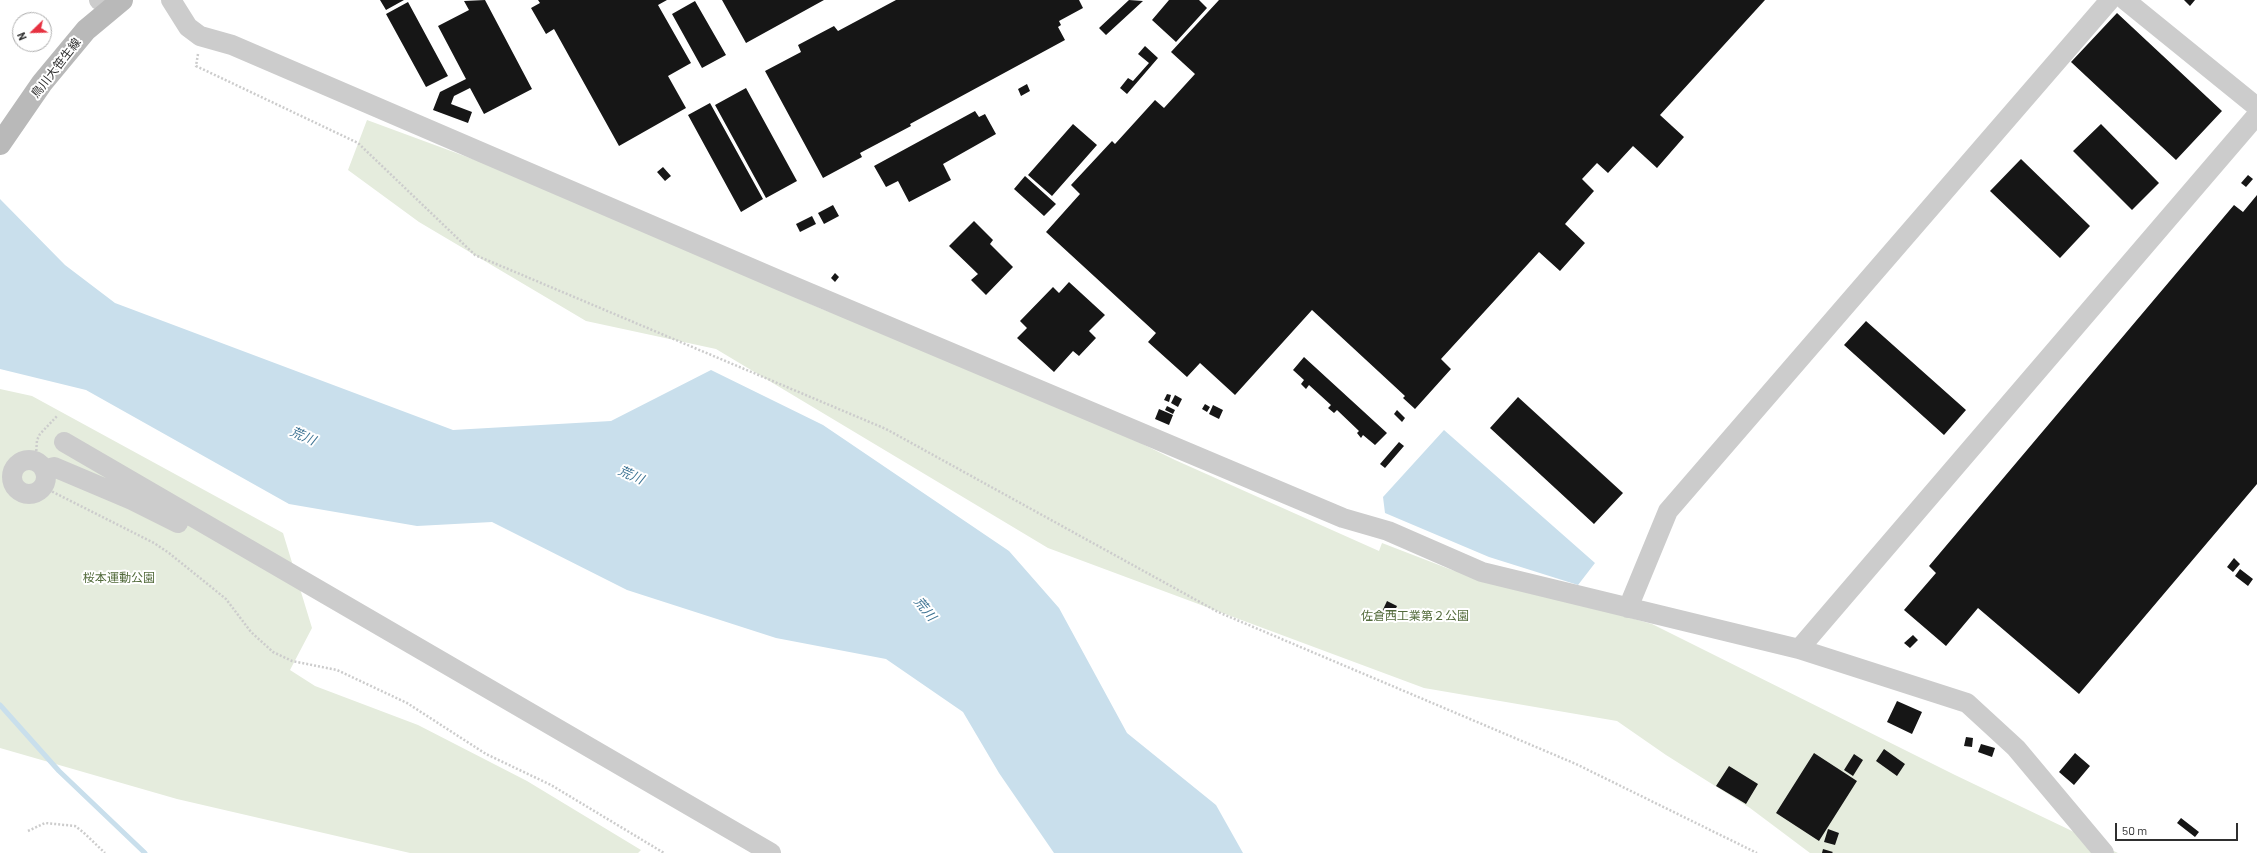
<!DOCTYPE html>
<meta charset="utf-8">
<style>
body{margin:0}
#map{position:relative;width:2257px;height:853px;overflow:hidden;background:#fff;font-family:Barlow,sans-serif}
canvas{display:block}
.north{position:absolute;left:12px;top:12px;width:40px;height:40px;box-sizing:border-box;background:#fff;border:1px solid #acacac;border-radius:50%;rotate:247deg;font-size:11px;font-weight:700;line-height:16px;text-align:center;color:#2f2f2f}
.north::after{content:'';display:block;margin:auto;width:14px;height:18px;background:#e63140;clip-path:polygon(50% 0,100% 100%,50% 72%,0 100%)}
.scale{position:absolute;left:2115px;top:823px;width:123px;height:18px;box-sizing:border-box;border:2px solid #2f2f2f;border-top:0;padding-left:5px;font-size:12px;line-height:14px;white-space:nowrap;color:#2f2f2f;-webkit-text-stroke:3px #fff;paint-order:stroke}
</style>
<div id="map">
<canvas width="2257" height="853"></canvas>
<div class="north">N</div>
<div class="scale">50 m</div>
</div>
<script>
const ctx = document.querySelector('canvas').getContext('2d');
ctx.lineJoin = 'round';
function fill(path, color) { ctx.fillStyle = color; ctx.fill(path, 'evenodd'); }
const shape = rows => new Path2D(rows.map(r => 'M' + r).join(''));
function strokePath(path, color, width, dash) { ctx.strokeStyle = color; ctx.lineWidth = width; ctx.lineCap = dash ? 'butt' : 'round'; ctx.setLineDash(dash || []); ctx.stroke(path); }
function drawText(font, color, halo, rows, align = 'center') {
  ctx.font = font + ' Barlow,"Noto Sans JP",sans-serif'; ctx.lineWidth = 4; ctx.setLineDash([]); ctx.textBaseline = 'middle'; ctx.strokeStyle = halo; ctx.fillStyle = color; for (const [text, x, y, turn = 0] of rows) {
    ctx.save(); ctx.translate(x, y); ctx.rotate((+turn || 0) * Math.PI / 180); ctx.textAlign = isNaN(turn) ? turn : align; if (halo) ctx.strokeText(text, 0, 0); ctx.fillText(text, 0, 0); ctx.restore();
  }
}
fill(shape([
 [367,120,562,192,637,228,822,309,1037,392,1175,460,1379,551,1382,543,1452,570,1603,603,1616,614,1652,624,1955,775,2118,853,1810,853,1750,808,1666,755,1617,721,1424,688,1048,548,716,349,586,321,419,222,348,170],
 [0,389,32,396,283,533,312,628,290,670,315,686,418,725,527,781,641,850,638,853,410,853,177,799,0,748]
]), '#e5ecdd');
fill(shape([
 [0,199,65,265,115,303,453,430,611,421,711,370,823,425,1009,551,1059,608,1127,733,1216,805,1243,853,1054,853,999,773,963,712,886,659,776,638,627,590,492,522,417,526,289,504,86,390,0,369],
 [1444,430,1595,563,1578,585,1489,557,1385,513,1383,497]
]), '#c9dfec');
strokePath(shape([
 [0,705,59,771,145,853]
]), '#c9dfec', 5);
fill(shape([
 [380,0,404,0,386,10],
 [485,0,532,89,484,114,470,88,454,96,451,104,472,112,468,123,433,110,440,92,466,79,438,26,469,10,464,1],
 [538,0,667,0,658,5,691,63,668,76,686,108,619,146,554,29,546,34,531,8,540,3],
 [722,0,824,0,746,43],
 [896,0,1079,0,1083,8,1059,21,1061,25,1058,27,1065,40,910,124,911,126,860,153,862,157,823,178,765,71,801,52,798,45,834,26,838,31],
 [1129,0,1143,1,1106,35,1099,28],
 [1169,0,1199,0,1207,8,1176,42,1152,20],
 [1219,0,1765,0,1660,115,1684,137,1657,168,1633,146,1608,173,1597,163,1582,179,1594,191,1565,224,1585,243,1560,271,1539,252,1441,359,1451,369,1415,409,1403,398,1405,396,1312,310,1235,395,1200,363,1187,377,1148,342,1156,333,1046,232,1080,194,1071,185,1112,141,1115,144,1155,100,1164,108,1195,74,1171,52],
 [2184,0,2195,0,2190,6],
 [695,1,726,55,702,68,672,14],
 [408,2,448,76,426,87,386,14],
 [2117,13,2222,111,2176,160,2071,62],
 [1145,46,1158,58,1127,94,1120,88,1128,78,1133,81,1149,63,1138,54],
 [1027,84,1030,91,1021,96,1018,89],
 [746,88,797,181,766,198,715,105],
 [710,103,763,199,741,212,688,115],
 [975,111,979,117,985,114,996,134,943,164,951,180,909,202,898,181,886,187,874,166],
 [1073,124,1097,145,1052,196,1028,175],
 [2101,124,2159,183,2132,210,2073,151],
 [2021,159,2090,226,2060,258,1990,191],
 [663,167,671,176,665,181,657,172],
 [2248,175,2253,179,2246,187,2241,183],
 [1025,176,1056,204,1044,216,1014,189],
 [2257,195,2257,484,2079,694,1978,608,1946,646,1904,610,1936,573,1929,566,2234,205,2243,212],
 [833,205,839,216,824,224,818,213],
 [812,216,816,224,800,232,796,224],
 [974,221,993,240,990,244,1013,267,986,295,971,280,978,274,949,246],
 [835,273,839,277,835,282,831,278],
 [1069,282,1105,315,1089,331,1096,338,1079,356,1073,351,1054,372,1017,338,1027,328,1020,321,1053,287,1059,293],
 [1866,321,1966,410,1944,435,1844,345],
 [1304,357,1387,433,1375,445,1363,435,1361,438,1357,433,1359,431,1337,410,1334,413,1328,408,1331,405,1309,385,1306,389,1301,384,1304,380,1293,370],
 [1167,394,1171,395,1169,402,1164,400],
 [1175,395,1182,399,1178,407,1171,403],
 [1518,397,1623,493,1594,524,1490,428],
 [1205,404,1210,407,1207,412,1202,409],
 [1213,405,1223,410,1219,419,1209,414],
 [1167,406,1175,410,1173,414,1165,410],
 [1159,409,1173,415,1169,425,1155,419],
 [1397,410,1405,418,1402,422,1394,414],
 [1399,442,1404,446,1385,468,1380,464],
 [2234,558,2240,564,2233,572,2227,567],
 [2240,569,2253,579,2248,586,2235,576],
 [1387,601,1397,606,1390,622,1379,618],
 [1913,635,1918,640,1910,648,1904,643],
 [1897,701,1922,712,1912,734,1887,722],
 [1966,737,1973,738,1972,747,1964,746],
 [1981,744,1995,748,1992,757,1978,752],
 [1884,749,1905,764,1897,776,1876,761],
 [1814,753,1857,781,1819,841,1776,813],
 [2075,753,2090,766,2074,785,2059,772],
 [1854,754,1863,760,1853,776,1844,770],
 [1729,766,1758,784,1746,804,1716,786],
 [2181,818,2199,832,2195,837,2177,823],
 [1828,829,1839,833,1835,845,1824,842],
 [1823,849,1833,852,1832,853,1822,853]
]), '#161616');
strokePath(shape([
 [198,54,196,66,358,143,475,255,886,429,1218,612,1576,764,1757,853],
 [36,455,37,440,40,434,58,415],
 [45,488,154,543,169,553,226,599,251,632,273,652,292,661,337,670,407,703,486,754,551,785,664,853],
 [28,831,45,823,75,826,83,832,105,853]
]), '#ccc', 2.5, [2, 2]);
strokePath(shape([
 [99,0,114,5],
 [171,0,188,27,200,36,232,45,781,281,1343,518,1388,531,1482,572,1799,649,1967,703,2016,748,2104,853],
 [2125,0,2257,107],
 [64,442,771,853],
 '12 477a17 17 0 1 1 34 0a17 17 0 1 1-34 0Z',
 [44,470,54,467,132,500,178,523],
 [1628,608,1668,511,2110,0],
 [1799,649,2257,115]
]), '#ccc', 20);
strokePath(shape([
 [0,144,42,83,86,30,122,0]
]), '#b9b9b9', 22);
drawText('12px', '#2f2f2f', '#fff', [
 ["鳥川大笹生線",56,68,-52]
]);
drawText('12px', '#536b3c', '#fff', [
 ["桜本運動公園",119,578],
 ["佐倉西工業第２公園",1415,616]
]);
drawText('italic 13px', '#3c7292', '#fff', [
 ["荒川",303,436,24],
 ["荒川",631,475,24],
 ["荒川",925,609,51]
]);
</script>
